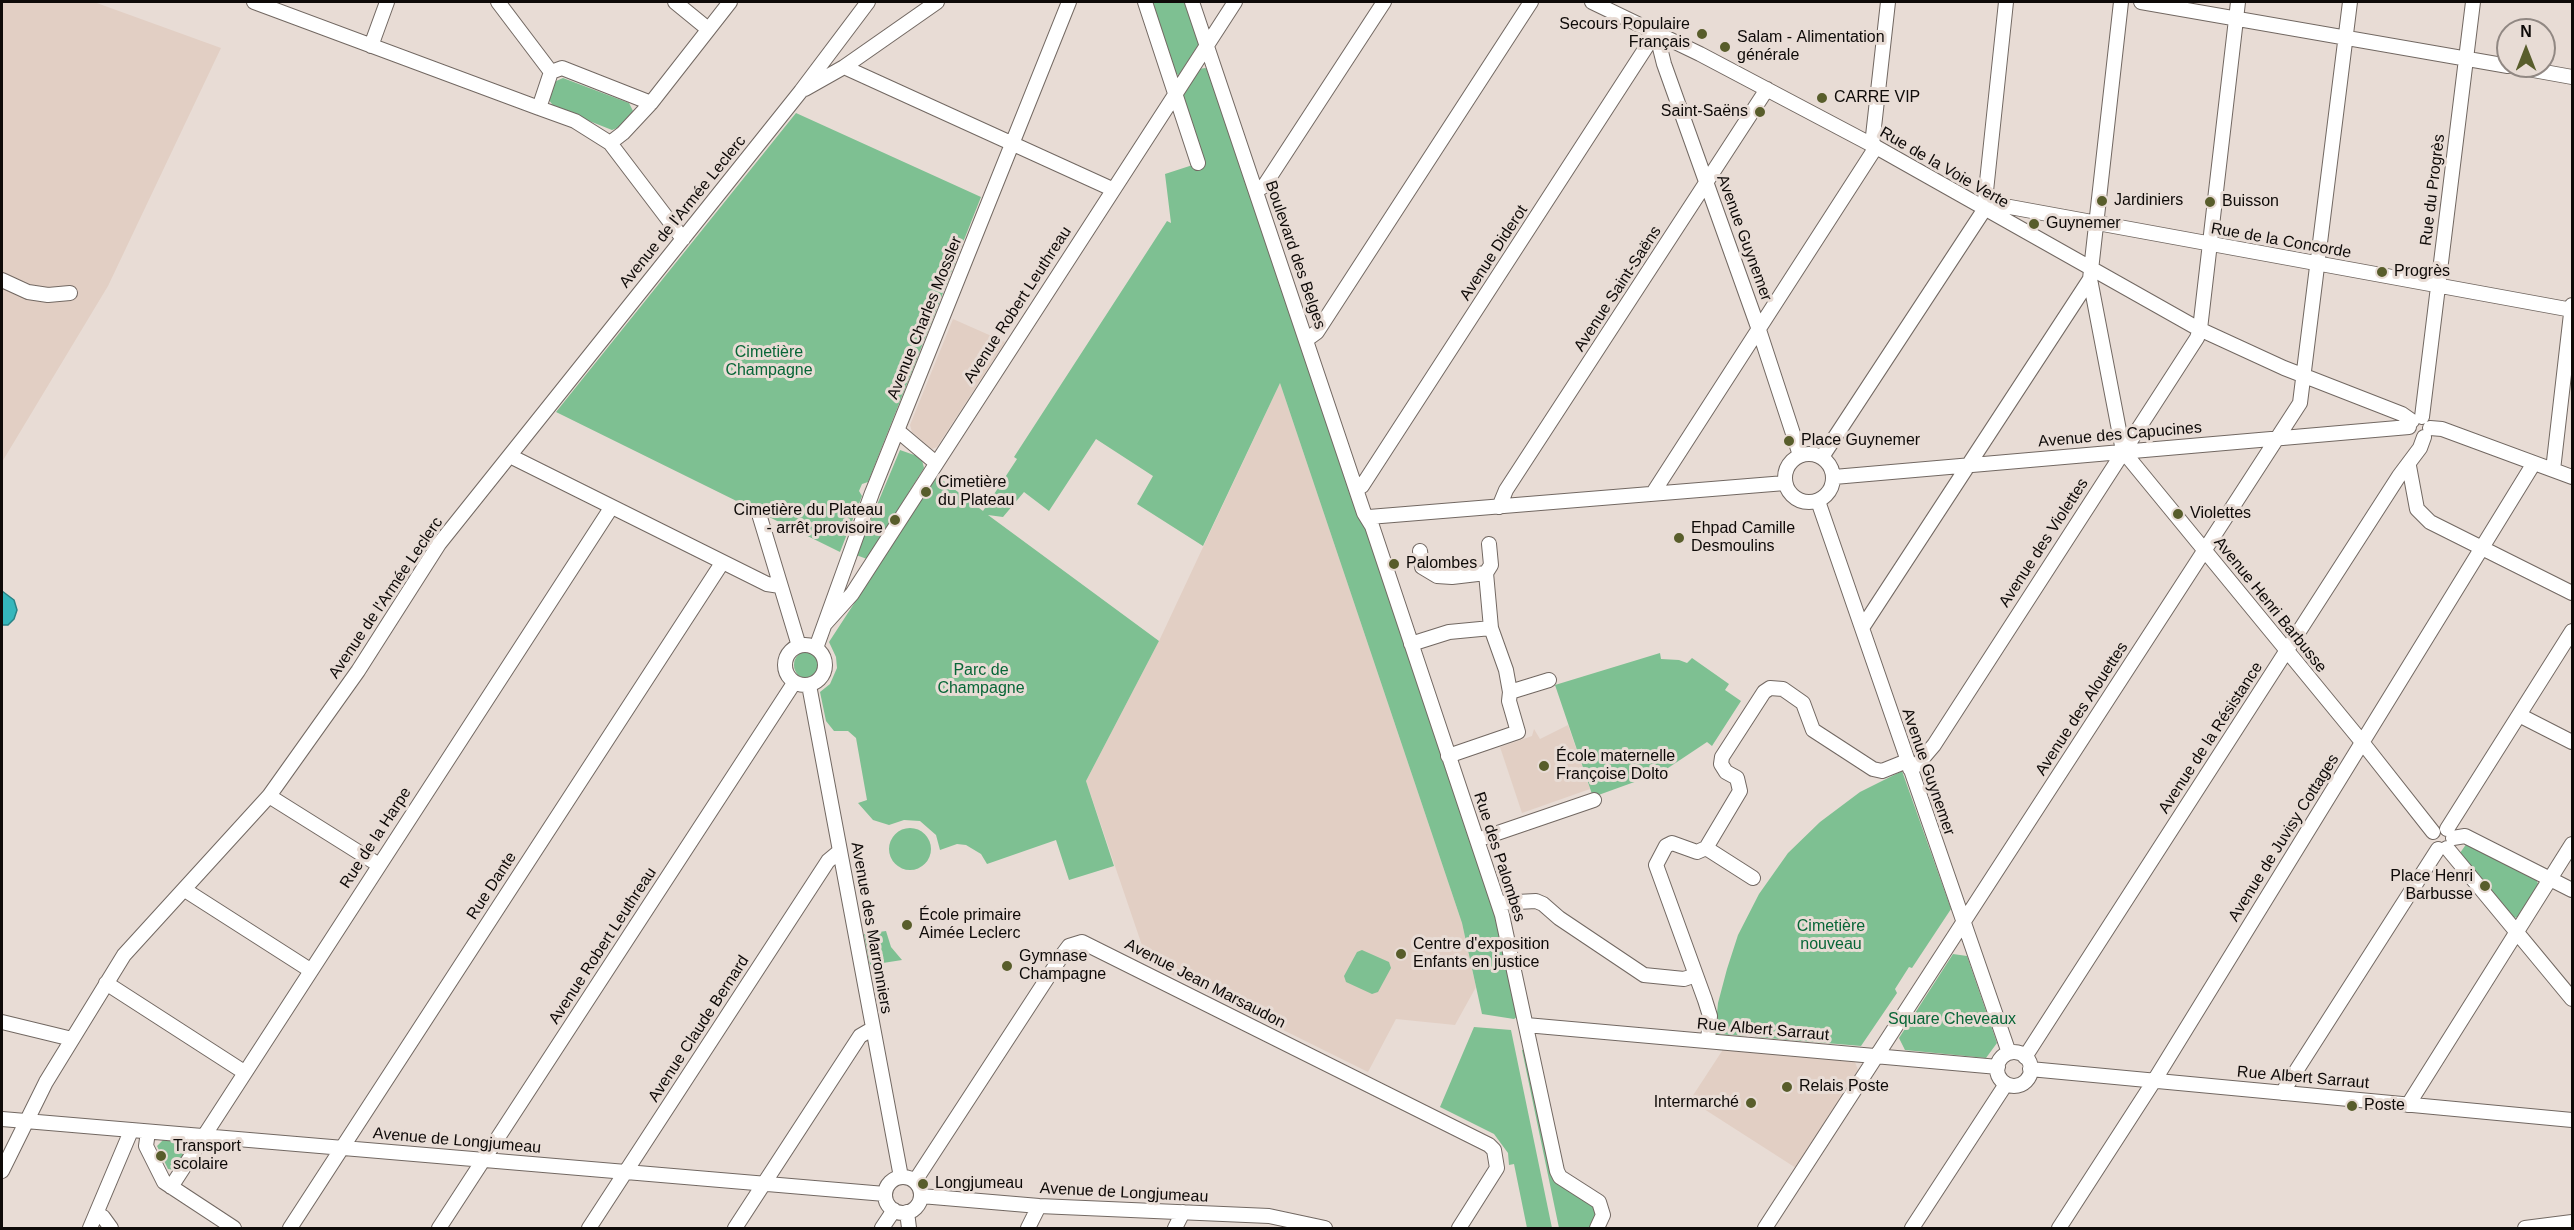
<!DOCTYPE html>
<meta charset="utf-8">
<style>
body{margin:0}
#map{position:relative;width:2574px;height:1230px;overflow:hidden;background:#e8dcd5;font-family:Helvetica,sans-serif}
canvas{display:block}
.frame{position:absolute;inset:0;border:3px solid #0e0a08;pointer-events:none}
.north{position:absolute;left:2496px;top:18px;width:60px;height:60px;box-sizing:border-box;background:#e8dcd5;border:2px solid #918883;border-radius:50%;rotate:0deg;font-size:16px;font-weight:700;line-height:24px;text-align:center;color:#0e0a08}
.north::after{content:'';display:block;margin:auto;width:21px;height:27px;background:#585d2b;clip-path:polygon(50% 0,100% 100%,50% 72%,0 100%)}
</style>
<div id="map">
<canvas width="2574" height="1230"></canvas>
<div class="frame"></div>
<div class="north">N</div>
</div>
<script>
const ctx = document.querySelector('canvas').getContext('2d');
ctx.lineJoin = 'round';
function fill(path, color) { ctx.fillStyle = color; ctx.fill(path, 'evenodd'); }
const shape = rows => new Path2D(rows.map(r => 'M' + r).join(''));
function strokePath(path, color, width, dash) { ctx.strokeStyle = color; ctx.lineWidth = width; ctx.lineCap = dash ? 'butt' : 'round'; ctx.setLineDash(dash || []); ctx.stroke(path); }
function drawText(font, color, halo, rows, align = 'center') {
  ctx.font = font + ' Helvetica,sans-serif'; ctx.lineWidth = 6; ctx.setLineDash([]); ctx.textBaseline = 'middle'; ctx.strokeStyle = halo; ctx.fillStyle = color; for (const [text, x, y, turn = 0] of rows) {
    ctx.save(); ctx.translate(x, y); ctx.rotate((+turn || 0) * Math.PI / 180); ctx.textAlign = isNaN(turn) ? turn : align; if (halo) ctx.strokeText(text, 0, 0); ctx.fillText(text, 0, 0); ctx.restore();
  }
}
fill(shape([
 [2,2,94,2,221,48,108,286,2,462],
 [953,319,1005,342,937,447,932,449,912,432,910,425],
 [1280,383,1462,923,1476,987,1455,1025,1396,1019,1368,1072,1148,963,1086,781,1159,641],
 [1568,725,1590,789,1522,813,1500,747,1532,736,1534,729,1540,739],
 [1724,1048,1855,1062,1858,1070,1796,1168,1690,1100]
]), '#e2cfc4');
fill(shape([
 [1149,2,1187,2,1200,42,1179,75,1175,74],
 [1205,68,1208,69,1359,518,1367,527,1494,903,1517,1017,1514,1019,1482,1014,1462,923,1280,383,1203,546,1137,504,1153,476,1096,439,1049,511,1024,492,1003,517,988,515,1159,641,1086,781,1114,866,1069,880,1056,840,987,864,981,854,966,845,957,844,940,850,936,835,920,821,904,820,889,825,873,820,858,803,867,800,856,738,848,731,834,731,826,721,820,692,830,684,837,668,836,657,829,642,937,476,983,511,1017,459,1014,457,1167,221,1171,223,1165,174,1205,161,1183,95,1199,69],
 [563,78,629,103,633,111,622,126,612,130,554,107,549,100,554,82],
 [796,113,981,197,868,482,862,484,859,491,862,496,840,552,556,412],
 [900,450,917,456,922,460,924,468,867,559,856,555],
 '794 665a14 14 0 1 1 28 0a14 14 0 1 1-28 0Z',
 [1660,653,1661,659,1679,660,1687,663,1692,658,1729,684,1725,690,1741,701,1712,746,1707,742,1662,772,1593,797,1555,685],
 [1902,771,1951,909,1912,968,1909,967,1895,989,1897,993,1861,1046,1756,1037,1753,1034,1747,1036,1715,1034,1718,1003,1727,969,1738,935,1759,894,1788,853,1820,822,1860,792],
 '889 849a21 21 0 1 1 42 0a21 21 0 1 1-42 0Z',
 [2467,843,2536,879,2539,886,2519,917,2513,918,2460,853],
 [886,931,891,947,902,960,870,965,864,934],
 [1362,950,1389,962,1391,968,1378,992,1372,994,1346,982,1344,976,1357,952],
 [1953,954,1967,956,1997,1043,1986,1058,1905,1050,1899,1038],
 [1474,1027,1511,1030,1552,1228,1527,1228,1514,1164,1509,1165,1508,1153,1494,1134,1440,1107],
 [1527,1049,1552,1170,1592,1203,1598,1211,1592,1228,1559,1228,1522,1050],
 [163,1140,185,1143,187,1149,174,1170,168,1169,157,1146]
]), '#7ec092');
const water = shape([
 [2,591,14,600,17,610,14,619,8,625,2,625,2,591]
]);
fill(water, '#35b7bc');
strokePath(water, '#298386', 1.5);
const minor = shape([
 [254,2,539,108],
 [498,2,551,72],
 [675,2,708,29],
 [1145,2,1198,163],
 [1192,2,1364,513,1372,526,1502,915,1557,1171,1560,1177,1599,1202,1603,1215,1597,1228],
 [1592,2,1700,54,1876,147,2197,328,2284,368,2402,414,2412,421],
 [2121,2,2090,279,2123,451,2362,742,2433,832],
 [2141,2,2508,66],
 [1656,32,1664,64,1759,330,1800,455],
 [371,46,387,2],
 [2511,66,2572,77],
 [844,67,1112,189],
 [805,89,844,67,937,2],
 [651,103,562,68,551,72,539,108,575,121,610,143,683,239],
 [610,143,623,133,651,103,730,2],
 [1872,145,1888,2],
 [1256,191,1264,186,1384,2],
 [1984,210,2010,207,2572,310],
 [1984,210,2006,2],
 [2,280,28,292,48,295,70,293],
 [1306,340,1317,332,1531,2],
 [2422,417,2473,2],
 [2430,428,2442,429,2572,477],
 [898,431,936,463],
 '1785 478a24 24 0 1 1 48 0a24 24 0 1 1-48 0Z',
 [510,456,767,584,780,586],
 [1822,457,1984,210],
 [2409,466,2417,509,2430,522,2572,593],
 [2553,470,2572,305],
 [1834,477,2409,427],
 [1357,489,1362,486,1656,32],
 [1653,493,1876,147],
 [1818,501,2009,1053],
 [1499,507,1506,490,1767,89],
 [759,514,799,646],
 [1369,517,1785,483],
 [1420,551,1422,567,1437,576,1452,577,1486,573],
 [825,624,852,594,1235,2],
 [1862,628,2090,279],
 [1411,644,1449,632,1491,628],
 '785 665a20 20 0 1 1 40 0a20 20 0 1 1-40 0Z',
 [816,648,872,493,1069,2],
 [809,685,901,1177],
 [1510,692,1549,680],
 [2519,715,2572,742],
 [1448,756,1518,732,1509,701,1510,692,1506,670,1491,628,1486,573,1491,565,1489,544],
 [1910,769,1917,765,1934,745,2197,338,2200,329,2238,2],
 [269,796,379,865],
 [2447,829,2572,631],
 [2453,838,2465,836,2572,890],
 [1477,840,1594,800],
 [1706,848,1753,878],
 [2447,848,2572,999],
 [185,890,310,970],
 [1498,903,1536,901,1543,904,1559,918,1644,975,1684,979,1696,975],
 [106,983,244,1072],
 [2,1022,72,1039],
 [1526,1025,1998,1067],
 [1708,1041,1710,1016,1705,1000,1656,865,1666,846,1672,843,1697,852,1706,848,1740,791,1737,778,1726,772,1721,764,1722,757,1764,692,1770,688,1783,689,1803,703,1813,730,1873,769,1882,771,1907,761],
 '1997 1069a17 17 0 1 1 34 0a17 17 0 1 1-34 0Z',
 [2025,1057,2399,476,2420,448,2424,437],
 [2030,1069,2572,1120],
 [2282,1093,2438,849],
 [2408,1105,2572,844],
 [2,1119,885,1194],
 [148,1132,146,1146,164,1182,234,1228],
 [2,1171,46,1082,124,955,269,796,358,671,439,544,801,91,868,2],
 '885 1195a18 18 0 1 1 36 0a18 18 0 1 1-36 0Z',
 [915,1181,1063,954,1069,946,1082,942,1489,1145,1494,1150,1497,1168,1459,1228],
 [171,1187,611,508],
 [921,1196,1039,1206,1269,1216,1325,1228],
 [907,1212,909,1228],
 [98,1214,103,1217,111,1228],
 [90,1228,131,1131],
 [290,1228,722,563],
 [439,1228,794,683],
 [589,1228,828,861,840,851],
 [735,1228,860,1036,872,1029],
 [882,1228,894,1210],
 [1028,1228,1039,1206],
 [1175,1228,1183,1212],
 [1765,1228,2300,403,2350,2],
 [1912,1228,2006,1084],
 [2059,1228,2154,1081,2534,463],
 [2525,1228,2572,1222]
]);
strokePath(minor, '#726862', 16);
strokePath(minor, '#fff', 14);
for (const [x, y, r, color] of [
 [1702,34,6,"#585d2b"],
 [1725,47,6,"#585d2b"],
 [1822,98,6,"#585d2b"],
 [1760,112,6,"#585d2b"],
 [2102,201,6,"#585d2b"],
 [2210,202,6,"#585d2b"],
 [2034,224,6,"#585d2b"],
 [2382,272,6,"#585d2b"],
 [1789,441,6,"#585d2b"],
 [926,492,6,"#585d2b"],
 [2178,514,6,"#585d2b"],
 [895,520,6,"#585d2b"],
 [1679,538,6,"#585d2b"],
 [1394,564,6,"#585d2b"],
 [1544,766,6,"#585d2b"],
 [2485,886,6,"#585d2b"],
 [907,925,6,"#585d2b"],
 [1401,954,6,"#585d2b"],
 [1007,966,6,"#585d2b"],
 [1787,1087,6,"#585d2b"],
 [1751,1103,6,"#585d2b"],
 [2352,1106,6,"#585d2b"],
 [161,1156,6,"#585d2b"],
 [923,1184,6,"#585d2b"]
]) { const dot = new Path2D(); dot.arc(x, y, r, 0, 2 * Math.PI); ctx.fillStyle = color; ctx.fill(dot); strokePath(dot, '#e8dcd5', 2); }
drawText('16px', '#0e0a08', '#e8dcd5', [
 ["Secours Populaire",1690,25,"right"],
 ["Français",1690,43,"right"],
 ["Salam - Alimentation",1737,38],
 ["générale",1737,56],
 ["CARRE VIP",1834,98],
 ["Saint-Saëns",1748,112,"right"],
 ["Jardiniers",2114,201],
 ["Buisson",2222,202],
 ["Guynemer",2046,224],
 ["Progrès",2394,272],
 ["Place Guynemer",1801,441],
 ["Cimetière",938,483],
 ["du Plateau",938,501],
 ["Cimetière du Plateau",883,511,"right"],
 ["- arrêt provisoire",883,529,"right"],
 ["Violettes",2190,514],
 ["Ehpad Camille",1691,529],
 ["Desmoulins",1691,547],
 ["Palombes",1406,564],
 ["École maternelle",1556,757],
 ["Françoise Dolto",1556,775],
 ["Place Henri",2473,877,"right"],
 ["Barbusse",2473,895,"right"],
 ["École primaire",919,916],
 ["Aimée Leclerc",919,934],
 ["Centre d'exposition",1413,945],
 ["Enfants en justice",1413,963],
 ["Gymnase",1019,957],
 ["Champagne",1019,975],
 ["Relais Poste",1799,1087],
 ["Intermarché",1739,1103,"right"],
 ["Poste",2364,1106],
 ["Transport",173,1147],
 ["scolaire",173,1165],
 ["Longjumeau",935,1184]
], 'left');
drawText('16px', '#0e0a08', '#e8dcd5', [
 ["Rue de la Voie Verte",1944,168,30],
 ["Rue du Progrès",2433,190,-83],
 ["Avenue de l'Armée Leclerc",683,212,-51],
 ["Avenue Guynemer",1744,238,70],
 ["Rue de la Concorde",2281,241,10],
 ["Avenue Diderot",1494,253,-57],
 ["Boulevard des Belges",1295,255,71],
 ["Avenue Saint-Saëns",1618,289,-57],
 ["Avenue Robert Leuthreau",1018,305,-57],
 ["Avenue Charles Mossler",925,318,-68],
 ["Avenue des Capucines",2120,435,-5],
 ["Avenue des Violettes",2044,543,-57],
 ["Avenue de l'Armée Leclerc",386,598,-56],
 ["Avenue Henri Barbusse",2270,605,51],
 ["Avenue des Alouettes",2082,709,-57],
 ["Avenue de la Résistance",2211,738,-57],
 ["Avenue Guynemer",1928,772,71],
 ["Rue de la Harpe",376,838,-57],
 ["Avenue de Juvisy Cottages",2284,838,-58],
 ["Rue des Palombes",1499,857,72],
 ["Rue Dante",492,886,-57],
 ["Avenue des Marronniers",871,928,80],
 ["Avenue Robert Leuthreau",603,946,-57],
 ["Avenue Jean Marsaudon",1205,984,27],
 ["Avenue Claude Bernard",699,1029,-57],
 ["Rue Albert Sarraut",1763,1030,5],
 ["Rue Albert Sarraut",2303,1078,5],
 ["Avenue de Longjumeau",457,1141,5],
 ["Avenue de Longjumeau",1124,1193,3]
]);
drawText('16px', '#086637', '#e8dcd5', [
 ["Cimetière",769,353],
 ["Champagne",769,371],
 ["Parc de",981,671],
 ["Champagne",981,689],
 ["Cimetière",1831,927],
 ["nouveau",1831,945],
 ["Square Cheveaux",1952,1020]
]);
</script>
